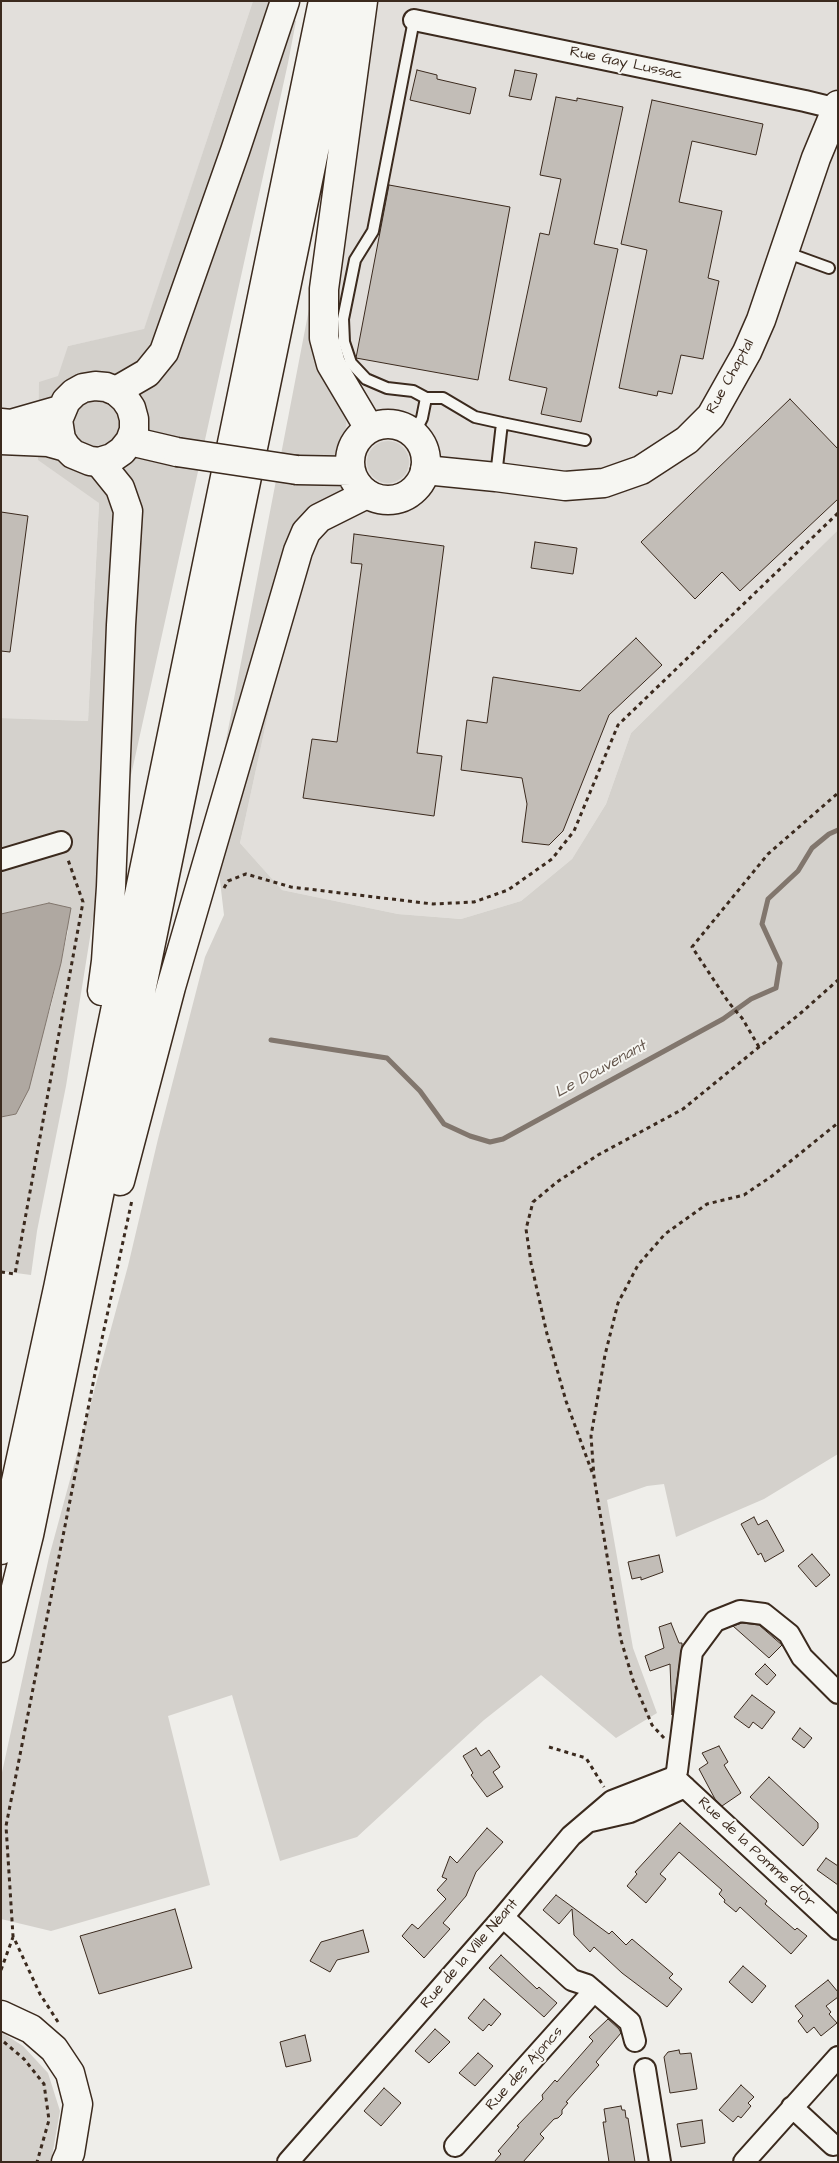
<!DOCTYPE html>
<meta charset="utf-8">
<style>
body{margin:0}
#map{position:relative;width:839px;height:2163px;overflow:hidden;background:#efeeea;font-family:"Architects Daughter",sans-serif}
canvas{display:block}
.frame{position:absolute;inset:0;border:2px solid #3b2a1e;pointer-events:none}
</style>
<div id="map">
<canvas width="839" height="2163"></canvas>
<div class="frame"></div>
</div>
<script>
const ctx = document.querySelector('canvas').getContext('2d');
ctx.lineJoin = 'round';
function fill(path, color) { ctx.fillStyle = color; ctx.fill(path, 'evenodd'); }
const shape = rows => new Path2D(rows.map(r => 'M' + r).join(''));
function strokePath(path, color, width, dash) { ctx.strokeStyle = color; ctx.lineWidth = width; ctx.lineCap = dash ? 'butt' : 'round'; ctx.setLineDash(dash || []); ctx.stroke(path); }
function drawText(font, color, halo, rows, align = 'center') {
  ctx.font = font + ' "Architects Daughter",sans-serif'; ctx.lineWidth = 4; ctx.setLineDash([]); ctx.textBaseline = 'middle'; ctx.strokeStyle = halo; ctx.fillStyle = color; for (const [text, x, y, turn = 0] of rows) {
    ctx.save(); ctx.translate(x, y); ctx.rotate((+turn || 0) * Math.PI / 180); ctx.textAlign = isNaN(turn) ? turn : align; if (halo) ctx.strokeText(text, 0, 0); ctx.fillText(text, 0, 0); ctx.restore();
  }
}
fill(shape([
 [1,1,253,1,144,330,68,346,99,503,88,721,1,718],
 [378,1,838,1,838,530,631,733,606,804,572,859,521,901,461,919,398,914,282,890,240,843,294,595,333,348,334,310,367,54]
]), '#e2dfdb');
fill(shape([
 [253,1,268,1,296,21,288,63,132,771,93,919,66,1086,37,1231,31,1275,1,1271,1,1117,16,1114,51,1006,68,931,49,903,1,914,1,718,88,721,99,503,38,460,39,382,58,376,68,346,144,329],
 [324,231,347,407,342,491,303,521,294,595,240,843,282,890,398,914,461,919,521,901,572,859,606,804,631,733,838,530,838,1454,764,1499,676,1537,664,1484,647,1486,607,1500,633,1648,657,1713,616,1738,541,1675,484,1720,357,1837,280,1861,232,1695,168,1716,210,1885,51,1931,1,1919,1,1777,49,1557,128,1266,158,1139,205,957,224,915,212,813],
 '367 462a21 21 0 1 1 42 0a21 21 0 1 1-42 0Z',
 [1,2032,23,2046,48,2073,60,2111,51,2162,1,2162]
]), '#d4d1cc');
const water = shape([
 [49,903,71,908,61,963,29,1089,16,1114,1,1117,1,914,49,903]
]);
fill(water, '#afa8a1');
strokePath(water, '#81766d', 1);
strokePath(shape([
 [271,1040,387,1058,420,1091,444,1124,470,1136,490,1142,503,1139,723,1019,751,999,776,988,780,963,762,924,768,899,798,871,812,848,829,834,838,830]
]), '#81766d', 5);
const building = shape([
 [417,70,437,75,437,79,476,88,470,114,410,100,417,70],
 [515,70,537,74,531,100,509,96,515,70],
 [556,97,577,101,577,98,623,107,594,244,618,249,581,422,541,414,547,388,509,380,540,233,549,235,561,179,540,175,556,97],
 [652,100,763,124,756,155,692,141,679,202,722,211,708,278,719,281,703,359,681,355,672,394,658,391,657,396,619,388,647,250,621,244,652,100],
 [389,185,510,207,478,380,356,358,389,185],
 [790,399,838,449,838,499,740,591,722,572,695,599,641,542,790,399],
 [1,512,28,516,10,652,1,651,1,512],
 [354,534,444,546,417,753,442,756,434,816,303,798,312,739,337,742,362,564,351,563,354,534],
 [535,542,577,548,573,574,531,568,535,542],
 [636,638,662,665,609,715,563,831,549,845,522,842,527,804,522,778,461,770,467,720,487,723,493,677,580,691,636,638],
 [754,1517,758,1525,767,1520,784,1551,765,1562,761,1553,758,1555,741,1524,754,1517],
 [812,1554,830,1575,816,1587,798,1566,812,1554],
 [659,1555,663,1572,641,1580,641,1577,632,1579,628,1562,659,1555],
 [671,1623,679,1643,682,1643,682,1646,672,1715,670,1664,650,1671,645,1656,664,1648,659,1627,671,1623],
 [742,1623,759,1625,782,1645,769,1658,733,1626,742,1623],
 [765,1664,776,1675,767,1685,755,1674,765,1664],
 [752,1695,775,1712,762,1729,753,1722,749,1728,734,1717,752,1695],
 [800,1728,812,1738,804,1748,792,1739,800,1728],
 [719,1746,728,1762,724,1765,741,1793,722,1806,715,1799,699,1769,708,1763,702,1753,719,1746],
 [476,1748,481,1756,489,1750,500,1767,493,1772,503,1787,487,1797,471,1775,473,1773,463,1756,476,1748],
 [769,1777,818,1823,818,1828,803,1846,750,1797,769,1777],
 [680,1823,767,1901,765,1904,795,1930,797,1928,807,1936,791,1954,740,1907,736,1912,724,1902,725,1900,719,1894,722,1890,679,1852,660,1874,666,1879,646,1903,627,1886,637,1874,635,1872,680,1823],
 [487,1828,503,1842,476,1872,466,1896,443,1923,450,1929,424,1958,402,1936,412,1924,418,1929,446,1899,437,1890,447,1879,442,1877,450,1856,457,1863,487,1828],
 [826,1858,838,1866,838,1885,817,1870,826,1858],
 [556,1895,609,1934,612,1931,626,1945,632,1939,673,1974,669,1978,682,1989,667,2007,622,1973,594,1947,590,1952,574,1935,572,1909,559,1924,543,1910,556,1895],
 [175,1909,192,1968,99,1994,80,1936,175,1909],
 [363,1930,369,1952,337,1960,330,1972,310,1961,321,1942,363,1930],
 [501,1955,537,1989,539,1987,557,2003,544,2017,489,1968,501,1955],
 [743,1966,766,1986,752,2003,729,1982,743,1966],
 [828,1980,838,1992,838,1997,826,2006,831,2012,829,2014,837,2023,821,2036,814,2027,807,2033,798,2021,803,2016,795,2006,828,1980],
 [484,1999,501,2014,491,2026,489,2024,483,2031,468,2018,484,1999],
 [608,2019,619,2029,621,2033,596,2062,599,2065,566,2102,568,2103,562,2110,562,2114,558,2118,554,2119,540,2134,544,2138,523,2162,494,2162,501,2154,498,2151,519,2127,517,2126,543,2099,542,2095,555,2080,557,2082,593,2041,589,2037,608,2019],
 [435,2029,450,2042,429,2063,415,2051,435,2029],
 [305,2035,311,2061,286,2067,280,2042,305,2035],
 [679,2050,680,2054,691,2053,697,2089,670,2093,664,2057,668,2052,679,2050],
 [478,2053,493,2066,475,2086,459,2073,478,2053],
 [741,2085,754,2097,748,2103,751,2106,741,2118,738,2116,733,2122,719,2110,741,2085],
 [384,2088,401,2103,381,2126,364,2111,384,2088],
 [621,2106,622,2110,625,2110,626,2118,628,2118,635,2162,609,2162,603,2122,606,2122,604,2109,621,2106],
 [702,2120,705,2143,681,2147,677,2124,702,2120]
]);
fill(building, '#c2bdb7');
strokePath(building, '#3b2a1e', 1);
const service = shape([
 [785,252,829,268],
 [426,398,443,398,475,417,502,423],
 [414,434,422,418,426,398,413,391,387,388,366,379,351,363,344,342,343,319,355,260,373,231,414,20],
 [496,476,502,423,585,440]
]);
const minor = shape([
 [414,20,805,101,838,109],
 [1,860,61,842],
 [674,1777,677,1771,692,1652,715,1621,740,1611,764,1614,789,1634,802,1657,838,1693],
 [674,1777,838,1929],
 [591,1821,630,1812,685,1787],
 [503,1917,572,1980,587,1985,630,2022,635,2041],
 [645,2069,660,2162],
 [792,2107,833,2145],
 [455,2146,594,1991],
 [288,2162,503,1917,571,1836,612,1801,674,1777],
 [744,2162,838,2057]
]);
const secondary = shape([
 [425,470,496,477,565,486,604,483,641,470,687,440,711,416,747,352,761,320,816,158,838,105],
 [1,2015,31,2029,54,2049,70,2073,78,2104,70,2153,66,2162]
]);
const primary = shape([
 [1,423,11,424,60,410],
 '350 462a38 38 0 1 1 76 0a38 38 0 1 1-76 0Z',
 [1,440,48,442,66,447,73,454,90,461,99,462,112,458,122,451,130,441,134,430,134,419,131,408,125,399,116,391,106,387,95,386,83,388,74,393,66,401,58,420,61,439,66,447],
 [130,441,177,452],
 [297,470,351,471]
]);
const trunk = shape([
 [363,1,324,289,324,338,331,364,369,428],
 [116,391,147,373,164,352,235,151,285,1],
 [99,462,120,488,128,511,121,625,111,887,106,961,102,991],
 [120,1181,171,987,298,551,306,532,319,518,367,494],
 [1,1550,58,1288,323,1],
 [1,1648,29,1535,345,1]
]);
strokePath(service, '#3b2a1e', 14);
strokePath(minor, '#3b2a1e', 24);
strokePath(secondary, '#3b2a1e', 31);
strokePath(primary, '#3b2a1e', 31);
strokePath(trunk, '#3b2a1e', 31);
strokePath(shape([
 [224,888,228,881,246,874,291,887,433,904,474,902,508,890,552,859,574,831,618,725,838,513],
 [759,1047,742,1018,729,1003,692,947,768,854,838,793],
 [1,1272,15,1274,83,902,67,857],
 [592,1472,566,1401,547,1334,531,1263,526,1229,533,1202,557,1182,598,1155,683,1109,802,1012,838,980],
 [664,1738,652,1725,633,1680,621,1640,594,1477,591,1436,605,1355,618,1303,638,1265,665,1234,707,1204,744,1195,772,1176,838,1123],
 [549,1747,586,1758,604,1787],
 [1,1970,13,1937],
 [58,2022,40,1994,13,1936,6,1826,100,1348,132,1200],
 [4,2042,24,2059,44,2084,49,2120,37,2162]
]), '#3b2a1e', 3, [4, 4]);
strokePath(service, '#f6f6f2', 10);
strokePath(minor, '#f6f6f2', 20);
strokePath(secondary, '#f6f6f2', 28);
strokePath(primary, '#f6f6f2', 28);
strokePath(trunk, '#f6f6f2', 28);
const primaryBridge = shape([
 [177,452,297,470]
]);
strokePath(primaryBridge, '#3b2a1e', 31, []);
strokePath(primaryBridge, '#f6f6f2', 28);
drawText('15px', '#3b2a1e', '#f6f6f2', [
 ["Rue Gay Lussac",626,64,12],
 ["Rue Chaptal",731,377,-61],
 ["Rue de la Pomme d'Or",756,1853,43],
 ["Rue de la Ville Néant",470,1954,-49],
 ["Rue des Ajoncs",525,2069,-48]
]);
drawText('italic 16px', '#64564c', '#f6f6f2', [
 ["Le Douvenant",601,1070,-29]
]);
</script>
